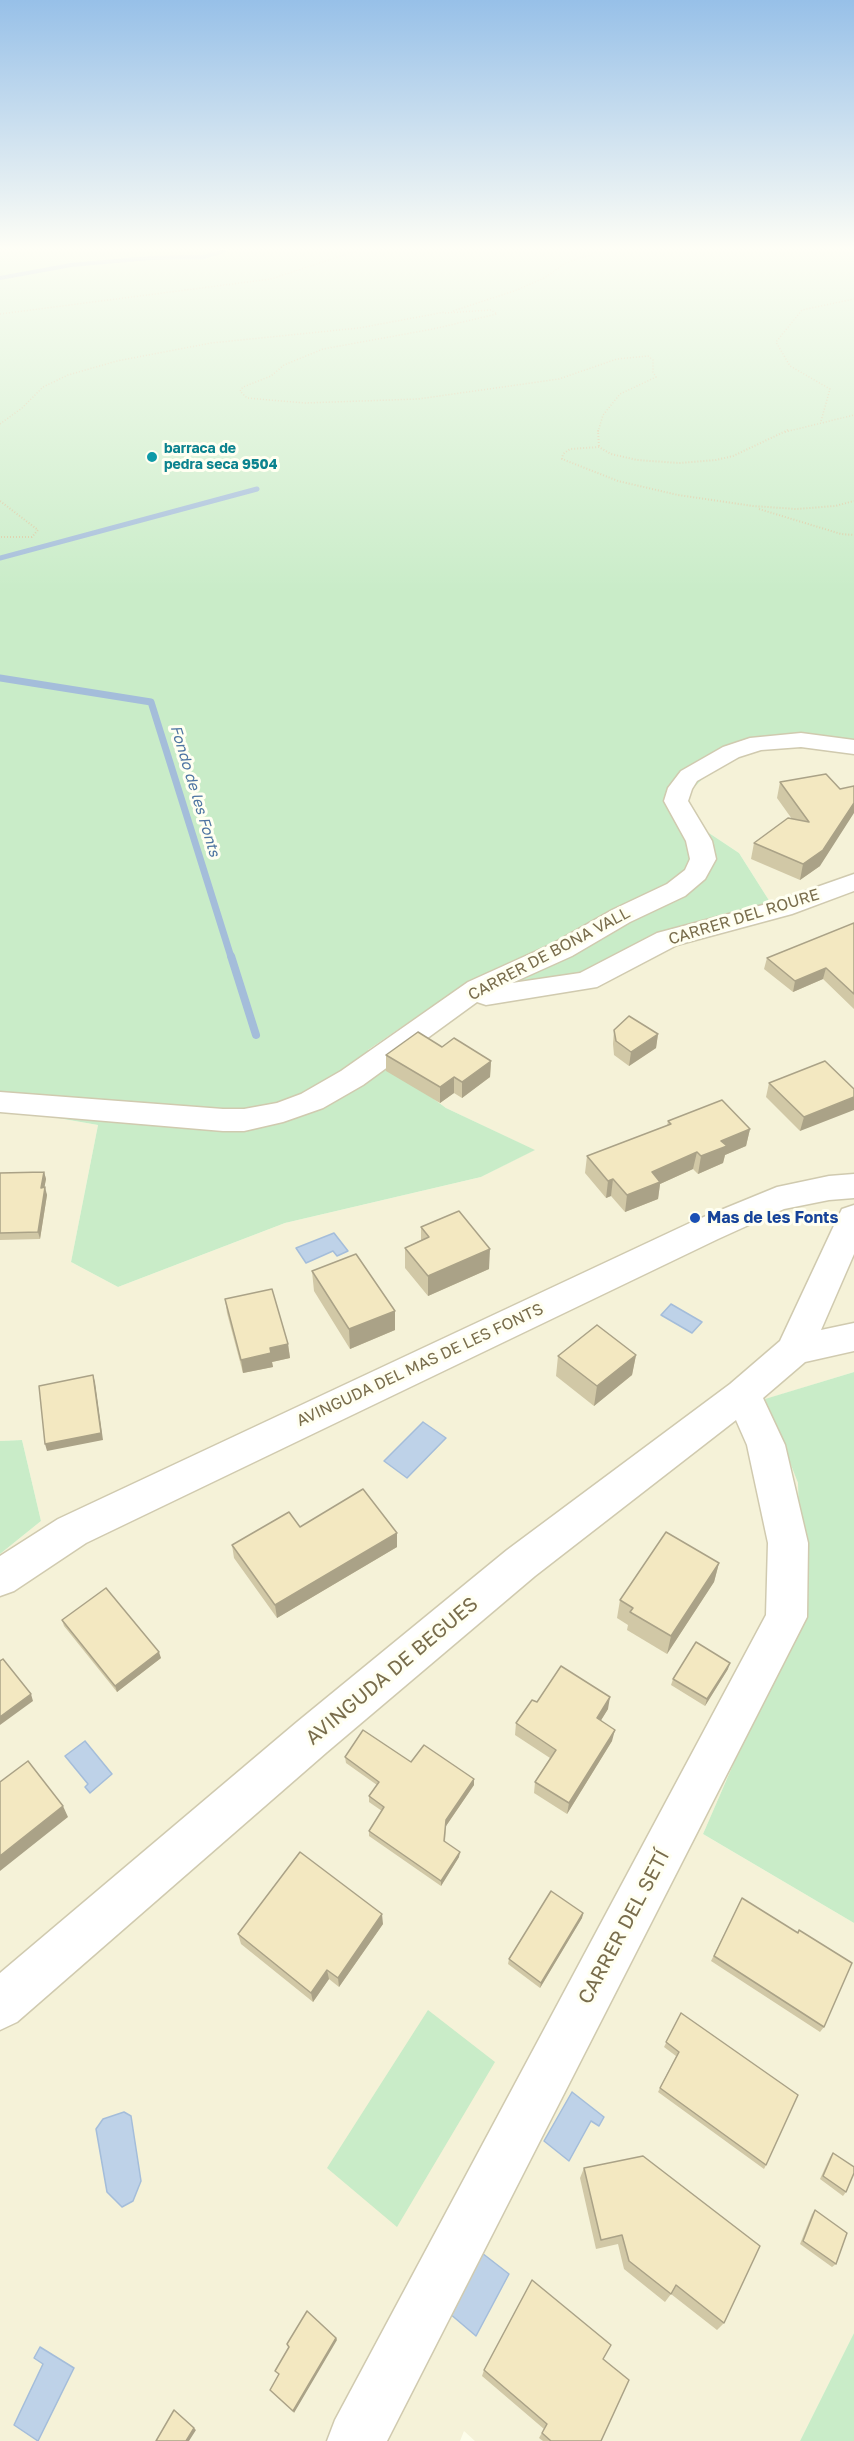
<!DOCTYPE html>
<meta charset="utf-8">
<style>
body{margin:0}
canvas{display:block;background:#fdfdea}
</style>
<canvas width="854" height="2441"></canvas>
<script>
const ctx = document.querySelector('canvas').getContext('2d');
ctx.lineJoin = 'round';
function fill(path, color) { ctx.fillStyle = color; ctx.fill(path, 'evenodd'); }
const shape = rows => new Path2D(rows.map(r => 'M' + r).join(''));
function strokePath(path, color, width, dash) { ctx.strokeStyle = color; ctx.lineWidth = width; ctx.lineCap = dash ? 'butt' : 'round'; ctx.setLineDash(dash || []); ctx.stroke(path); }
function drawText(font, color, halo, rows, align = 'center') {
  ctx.font = font + ' "Golos Text",sans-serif'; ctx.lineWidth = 6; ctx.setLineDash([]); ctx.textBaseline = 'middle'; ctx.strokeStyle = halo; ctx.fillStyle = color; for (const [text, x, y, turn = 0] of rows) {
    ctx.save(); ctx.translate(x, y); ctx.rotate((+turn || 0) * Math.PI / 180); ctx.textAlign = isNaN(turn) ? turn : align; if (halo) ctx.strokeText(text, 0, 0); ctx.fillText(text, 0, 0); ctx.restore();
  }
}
fill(shape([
 [801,745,854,754,854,1372,766,1399,798,1483,801,1608,703,1834,854,1923,854,2333,800,2441,475,2441,464,2431,460,2441,0,2441,0,1554,41,1521,22,1440,0,1441,0,1108,98,1125,71,1262,118,1287,285,1223,481,1177,534,1150,446,1108,368,1051,463,985,583,977,665,935,770,902,739,853,697,825,683,799,711,770,758,750]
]), '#f5f2d8');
fill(shape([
 [0,251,854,251,854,754,801,745,758,750,711,770,683,799,697,825,739,853,770,902,665,935,583,977,463,985,368,1050,446,1108,535,1150,481,1177,285,1223,118,1287,71,1262,98,1125,0,1108],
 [854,1372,854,1923,703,1834,801,1608,798,1483,765,1399],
 [22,1440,41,1521,0,1554,0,1441],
 [428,2010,495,2062,397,2227,327,2168],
 [854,2333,854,2441,800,2441]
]), '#c9ecc8');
const water = shape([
 [334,1233,348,1251,337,1256,333,1251,306,1263,296,1248,334,1233],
 [671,1304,702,1322,692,1333,661,1315,671,1304],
 [423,1422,446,1438,407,1478,384,1461,423,1422],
 [85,1741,112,1774,90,1793,85,1787,88,1784,65,1756,85,1741],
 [572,2092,604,2117,599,2126,591,2121,569,2161,544,2141,572,2092],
 [124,2112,131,2116,141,2181,133,2201,122,2207,107,2192,96,2129,103,2119,124,2112],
 [482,2253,509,2274,476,2336,449,2313,482,2253],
 [40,2347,74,2368,38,2441,14,2425,43,2364,34,2358,40,2347]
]);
fill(water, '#bed2e8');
strokePath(water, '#a4bdda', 1.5);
strokePath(shape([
 [0,278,71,265,150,258,204,257,224,251]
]), '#a4bdda', 4);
strokePath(shape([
 [0,558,257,489]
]), '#a4bdda', 5);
strokePath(shape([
 [0,678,151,702,231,957]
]), '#a4bdda', 7);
strokePath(shape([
 [231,956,256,1035]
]), '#a4bdda', 8);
const minor = shape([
 [801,733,854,740,854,754,801,747,761,750,739,757,697,781,692,789,688,801,712,841,716,859,705,879,685,896,630,922,572,956,512,983,580,973,657,933,774,902,854,874,854,891,792,914,677,945,597,987,486,1005,477,1002,363,1085,323,1108,283,1122,244,1131,223,1131,0,1112,0,1092,223,1109,244,1109,277,1103,301,1094,341,1071,468,982,552,944,612,910,667,884,685,870,690,859,686,841,664,801,668,788,681,771,723,747,750,738,801,733],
 [854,1174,854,1198,829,1200,784,1209,718,1239,86,1543,14,1591,0,1596,0,1556,58,1519,694,1221,777,1187,829,1176,854,1174],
 [854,1205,854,1254,821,1330,854,1323,854,1351,805,1362,763,1398,785,1445,808,1543,807,1617,387,2441,327,2441,335,2420,766,1615,768,1543,747,1445,736,1420,535,1576,327,1752,17,2022,0,2030,0,1973,297,1722,507,1550,730,1384,780,1341,838,1217,842,1209,854,1205]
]);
strokePath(minor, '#d0caaf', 3);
strokePath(shape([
 [0,252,4,251],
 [453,311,517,290,544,278,566,263,601,251],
 [445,313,491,310,497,314,433,329,323,349,284,365,271,376,243,387,240,391,247,398,305,403,418,399,559,379,617,359,648,356,653,360,653,372,656,377,620,394,603,415,598,432],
 [0,314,271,279,356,251],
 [821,421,830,389,790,366,776,342,802,310,854,299],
 [0,424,22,408,43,387,68,375,117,361,211,343,359,328,445,312],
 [785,432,854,415]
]), '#d9cca4', 1.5, [1, 2]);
strokePath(shape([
 [598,430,599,447],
 [788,430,733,456,716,460,679,463,637,460,611,454,599,447,570,449,563,454,562,459,618,481,678,495,753,506,796,509,835,506,854,501],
 [0,501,38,530,32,537,0,537],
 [759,509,841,534,854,535]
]), '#d9cca4', 2, [1, 2]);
fill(minor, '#fff');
fill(shape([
 [826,774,820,866,800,880,751,859,754,843,792,819,777,798,780,782],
 [854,923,854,1009,823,979,793,992,764,969,767,958],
 [614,1030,658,1034,656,1048,629,1066,614,1055,613,1044],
 [442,1047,491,1061,490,1077,462,1098,454,1093,440,1103,386,1071,386,1055],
 [769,1083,854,1089,800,1131,766,1097],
 [668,1121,750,1129,746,1146,725,1155,723,1163,698,1174,693,1169,660,1184,658,1199,625,1212,611,1196,606,1198,585,1173,587,1156,667,1126],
 [44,1172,46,1179,44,1188,47,1195,40,1239,0,1240,0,1173],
 [421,1227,489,1269,428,1296,405,1268,405,1248,421,1240],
 [312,1271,395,1311,395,1330,350,1349,314,1291],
 [225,1299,288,1344,290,1358,272,1362,273,1367,243,1373,227,1313],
 [636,1355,632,1375,594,1406,556,1376,558,1356],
 [300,1527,397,1533,397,1547,277,1618,234,1558,232,1545],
 [719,1563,714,1582,667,1654,627,1630,628,1625,617,1618,620,1600],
 [62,1620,161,1658,117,1692,64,1626],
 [728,1669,705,1706,671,1685,673,1679],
 [537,1702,608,1709,601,1720,612,1741,567,1814,534,1793,535,1782,550,1758,515,1735,516,1723],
 [345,1757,411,1762,474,1779,474,1785,446,1826,445,1842,459,1857,441,1886,369,1836,369,1831,382,1811,369,1802,369,1796,377,1785,346,1763],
 [742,1898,798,1933,824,2027,820,2032,711,1961],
 [583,1913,582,1918,540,1988,508,1964,509,1959],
 [383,1924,339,1987,329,1979,313,2002,241,1944,238,1934],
 [681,2013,766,2165,764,2169,658,2092,676,2056,664,2047],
 [833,2153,846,2192,843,2196,820,2179,830,2157],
 [584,2168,724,2323,717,2330,671,2294,665,2302,624,2269,618,2244,596,2249,580,2178],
 [815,2210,836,2264,832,2267,800,2244,812,2214],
 [603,2359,601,2441,543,2441,539,2438,544,2429,482,2376,484,2370]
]), '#d1c8a6');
fill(shape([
 [854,803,854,813,820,866,800,880,803,864],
 [826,968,823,979,793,992,795,981],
 [658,1034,656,1048,629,1066,631,1052],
 [491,1061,490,1077,462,1098,462,1082],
 [454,1077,454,1093,440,1103,440,1087],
 [854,1097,854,1110,800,1131,804,1117],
 [750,1129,746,1146,725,1155,723,1163,698,1174,701,1156,721,1141],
 [697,1152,693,1169,660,1184,658,1199,625,1212,627,1195,652,1172],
 [44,1172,46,1179,43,1195,41,1188],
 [613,1179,611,1196,606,1198,608,1181],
 [45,1187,47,1195,40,1239,38,1232],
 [490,1249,489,1269,428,1296,428,1276],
 [395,1311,395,1330,350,1349,349,1329],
 [288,1344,290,1358,272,1362,273,1367,243,1373,241,1360,270,1348],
 [636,1355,632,1375,594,1406,597,1386],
 [93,1375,95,1382,103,1440,47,1451,45,1444],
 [397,1533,397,1547,277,1618,275,1605],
 [719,1563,714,1582,667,1654,671,1636],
 [159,1652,161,1658,117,1692,115,1686],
 [730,1663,728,1669,705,1706,707,1699],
 [31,1694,33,1701,0,1725,0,1717],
 [610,1697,608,1709,595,1730,597,1718],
 [615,1730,612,1741,567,1814,569,1803],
 [474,1779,474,1785,446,1826,446,1820],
 [63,1806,68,1817,0,1871,0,1856],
 [460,1852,459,1857,441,1886,441,1881],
 [583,1913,582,1918,540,1988,541,1983],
 [382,1914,383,1924,339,1987,338,1978],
 [327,1970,329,1979,313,2002,311,1993],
 [336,2338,337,2340,294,2413,293,2411],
 [174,2410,196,2430,189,2441,186,2441]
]), '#aaa287');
const building = shape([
 [826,774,840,789,854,786,854,803,823,850,803,864,754,843,788,818,809,822,780,782,826,774],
 [854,923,854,994,826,968,795,981,767,958,854,923],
 [629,1016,658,1034,631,1052,616,1041,614,1030,629,1016],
 [418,1032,442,1047,454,1038,491,1061,462,1082,454,1077,440,1087,386,1055,418,1032],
 [825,1061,854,1089,854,1097,804,1117,769,1083,825,1061],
 [722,1100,750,1129,721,1141,727,1146,701,1156,697,1152,652,1172,660,1182,627,1195,613,1179,608,1181,587,1156,671,1124,668,1121,722,1100],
 [44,1172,41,1188,45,1187,38,1232,0,1233,0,1173,44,1172],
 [459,1211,490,1249,428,1276,405,1248,429,1237,421,1227,459,1211],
 [356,1254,395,1311,349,1329,312,1271,356,1254],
 [272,1289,288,1344,270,1348,271,1353,241,1360,225,1299,272,1289],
 [597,1325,636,1355,597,1386,558,1356,597,1325],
 [93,1375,101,1433,45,1444,39,1386,93,1375],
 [363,1489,397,1533,275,1605,232,1545,289,1512,300,1527,363,1489],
 [666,1532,719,1563,671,1636,630,1612,633,1608,620,1600,666,1532],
 [106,1588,159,1652,115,1686,62,1620,106,1588],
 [696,1642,730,1663,707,1699,673,1679,696,1642],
 [3,1659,31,1694,0,1717,0,1661,3,1659],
 [561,1666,610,1697,597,1718,615,1730,569,1803,535,1782,556,1750,516,1723,532,1700,537,1702,561,1666],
 [363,1730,411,1762,424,1745,474,1779,446,1820,444,1841,460,1852,441,1881,369,1831,384,1807,369,1796,379,1782,345,1757,363,1730],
 [28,1761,63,1806,0,1856,0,1782,28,1761],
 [300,1852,382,1914,338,1978,327,1970,311,1993,238,1934,300,1852],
 [551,1891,583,1913,541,1983,509,1959,551,1891],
 [742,1898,798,1933,799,1930,852,1963,824,2027,714,1956,742,1898],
 [681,2013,798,2095,766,2165,660,2088,679,2052,666,2042,681,2013],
 [833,2153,854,2167,854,2173,846,2192,823,2176,833,2153],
 [643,2156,760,2246,724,2323,676,2285,671,2294,629,2261,622,2235,601,2240,584,2168,643,2156],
 [815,2210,847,2233,836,2264,803,2241,815,2210],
 [532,2280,611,2345,603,2359,629,2380,601,2441,551,2441,542,2433,547,2424,484,2370,532,2280],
 [307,2311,336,2338,293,2411,270,2390,279,2374,275,2371,289,2347,287,2344,307,2311],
 [174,2410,194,2428,186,2441,156,2441,174,2410]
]);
fill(building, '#f3e8c1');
strokePath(building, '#aaa287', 1.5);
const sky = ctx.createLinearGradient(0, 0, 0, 593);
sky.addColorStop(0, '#97c0e8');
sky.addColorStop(0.42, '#fefef6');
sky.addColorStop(1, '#fefef600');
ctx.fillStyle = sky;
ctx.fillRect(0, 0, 854, 593);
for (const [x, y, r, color] of [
 [152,457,6,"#0f9aa8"],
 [695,1218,6,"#1a4fb4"]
]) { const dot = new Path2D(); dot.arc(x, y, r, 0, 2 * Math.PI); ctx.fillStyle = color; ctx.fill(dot); strokePath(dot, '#fffff1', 2); }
drawText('bold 14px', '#0d838f', '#fffff1', [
 ["barraca de",164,449],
 ["pedra seca 9504",164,465]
], 'left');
drawText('italic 15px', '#4e75a2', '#fffff1', [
 ["Fondo de les Fonts",195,791,73]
]);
drawText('16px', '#796d4c', '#fffff1', [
 ["CARRER DEL ROURE",744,917,-17],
 ["CARRER DE BONA VALL",549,954,-28],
 ["AVINGUDA DEL MAS DE LES FONTS",420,1365,-25]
]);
drawText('bold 16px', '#164399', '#fffff1', [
 ["Mas de les Fonts",707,1218]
], 'left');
drawText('20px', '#796d4c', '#fffff1', [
 ["AVINGUDA DE BEGUES",392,1671,-40],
 ["CARRER DEL SETÍ",624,1927,-62]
]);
</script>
